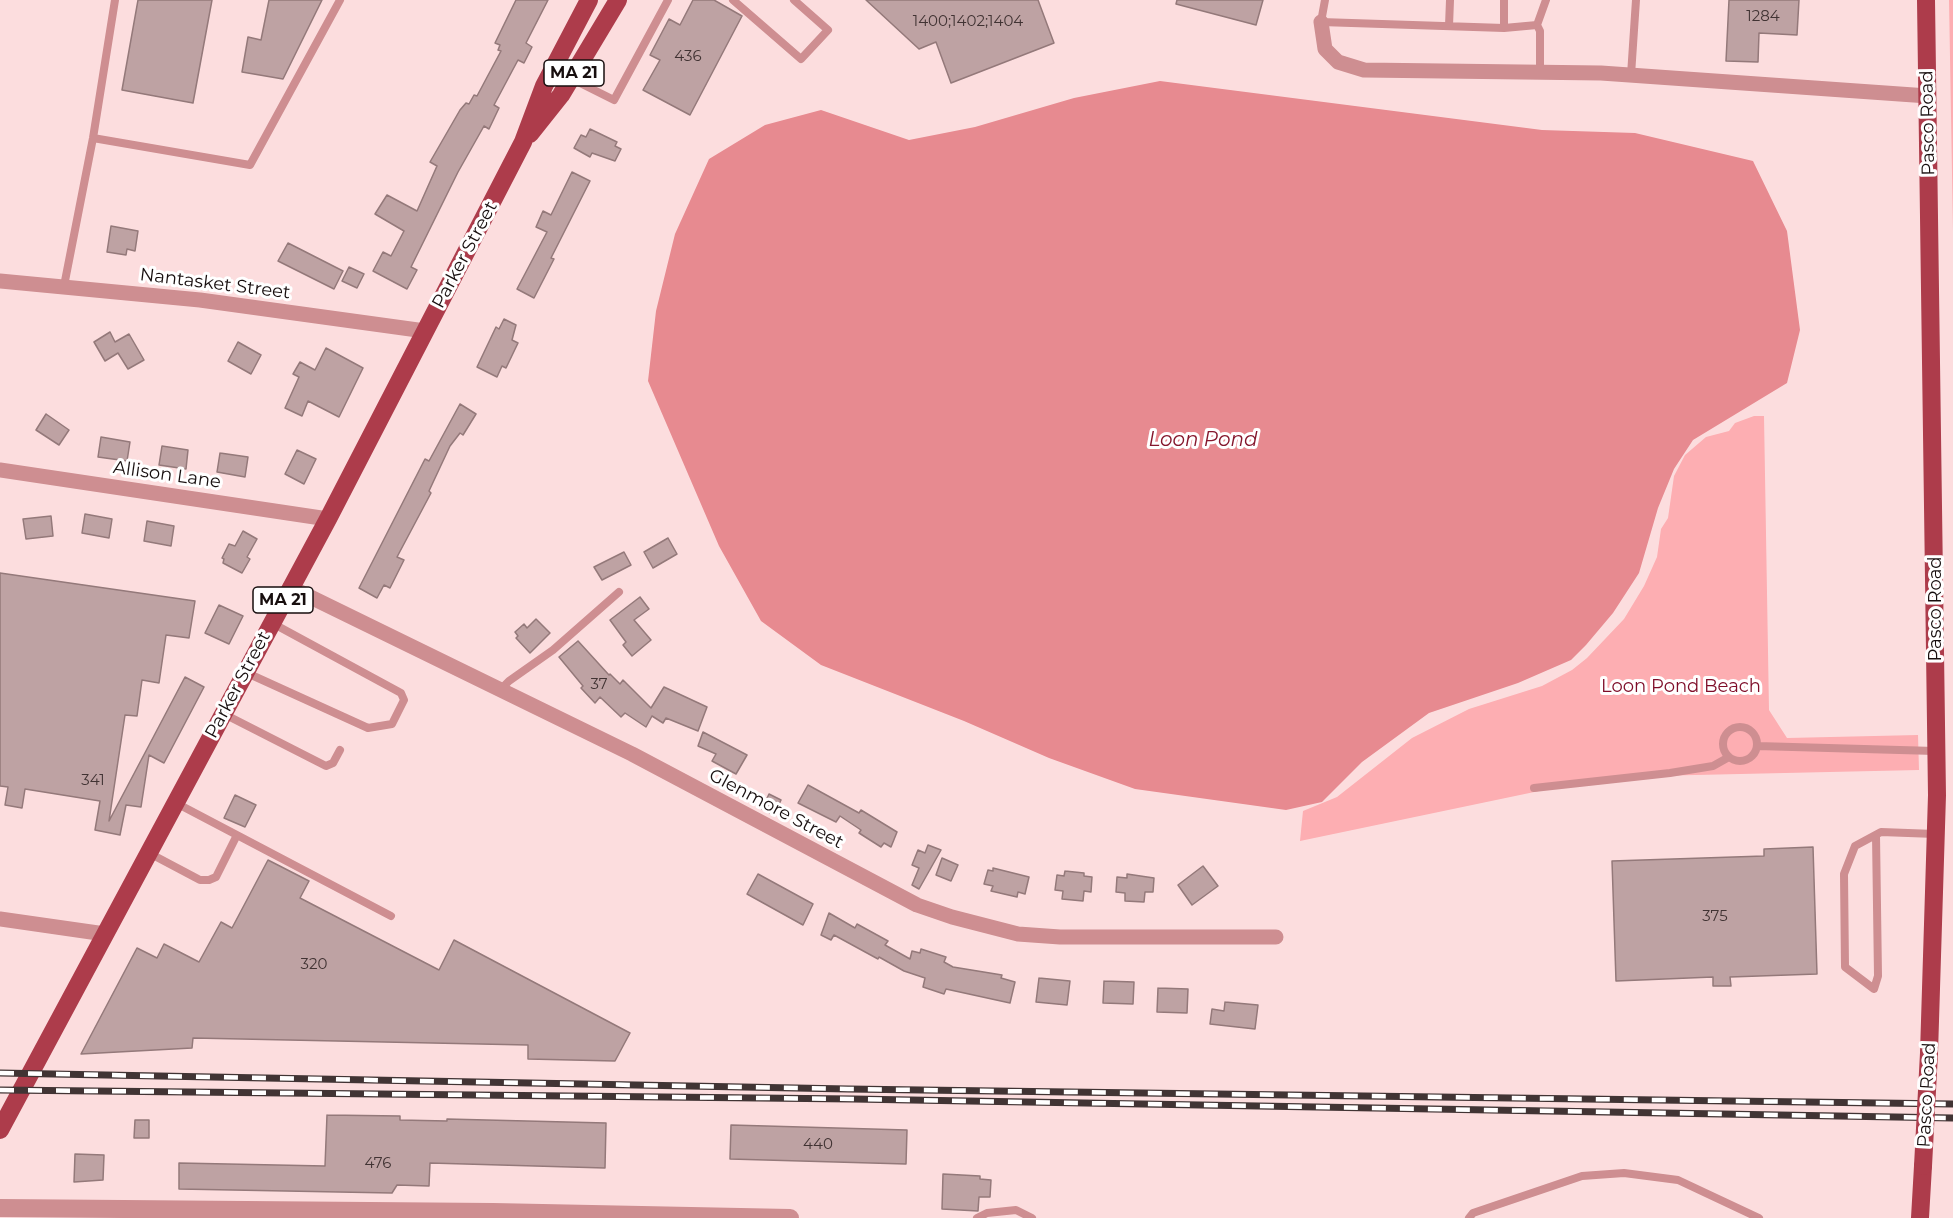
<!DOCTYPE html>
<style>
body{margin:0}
canvas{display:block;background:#fcddde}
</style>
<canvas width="1953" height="1218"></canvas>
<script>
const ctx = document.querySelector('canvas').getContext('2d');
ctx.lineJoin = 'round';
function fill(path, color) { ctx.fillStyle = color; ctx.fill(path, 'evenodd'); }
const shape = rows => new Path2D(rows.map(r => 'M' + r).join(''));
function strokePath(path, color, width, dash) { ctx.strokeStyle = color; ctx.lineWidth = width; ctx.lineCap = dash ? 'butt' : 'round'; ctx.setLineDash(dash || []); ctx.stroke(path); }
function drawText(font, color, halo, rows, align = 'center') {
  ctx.font = font + ' Montserrat,sans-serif'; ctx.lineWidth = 6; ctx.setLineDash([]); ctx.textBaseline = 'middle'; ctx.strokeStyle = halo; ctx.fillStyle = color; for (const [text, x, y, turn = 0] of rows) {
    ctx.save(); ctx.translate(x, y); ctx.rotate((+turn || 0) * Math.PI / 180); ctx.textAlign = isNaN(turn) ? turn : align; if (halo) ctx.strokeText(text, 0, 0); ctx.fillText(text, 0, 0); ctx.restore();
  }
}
fill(shape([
 [1949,0,1953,0,1953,232,1951,115],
 [1754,416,1764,416,1769,710,1787,738,1918,735,1919,770,1606,777,1300,841,1303,811,1337,797,1412,738,1469,709,1542,686,1572,670,1587,658,1624,619,1644,586,1657,557,1661,529,1668,518,1674,476,1685,455,1706,437,1729,431,1735,423]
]), '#fdaeb2');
fill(shape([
 [1160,81,1542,130,1635,133,1753,161,1787,231,1800,330,1787,383,1693,440,1674,469,1658,508,1639,573,1613,613,1586,645,1571,660,1518,683,1429,713,1362,762,1322,802,1286,810,1135,789,1049,758,964,721,821,665,761,621,719,546,648,381,656,311,675,234,709,159,765,125,821,110,909,140,975,127,1074,98]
]), '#e78a90');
const building = shape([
 [138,0,212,0,193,103,122,90,138,0],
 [269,0,322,0,283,79,242,72,248,37,261,40,269,0],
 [516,0,548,0,526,43,532,47,524,63,518,60,494,105,499,108,489,129,484,126,458,172,411,267,417,270,407,289,373,271,383,252,391,256,404,231,375,214,387,195,417,211,437,166,430,162,460,110,466,103,469,104,474,95,477,96,501,51,498,50,500,45,495,43,516,0],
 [693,0,714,0,742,16,690,115,643,90,660,60,650,55,669,19,680,25,693,0],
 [866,0,1038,0,1054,43,951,83,936,42,919,49,866,0],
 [1177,0,1263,0,1256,25,1176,4,1177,0],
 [1729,0,1799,0,1797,35,1759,33,1758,62,1726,61,1729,0],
 [590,129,617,142,615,146,621,149,615,161,592,153,590,157,574,148,581,135,586,137,590,129],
 [572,172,590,181,551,258,554,259,534,298,517,289,547,232,536,227,543,211,551,215,572,172],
 [111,226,138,231,135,251,127,249,126,255,107,252,111,226],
 [288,243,343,271,334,289,278,261,288,243],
 [349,267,364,274,357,288,342,281,349,267],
 [504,319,516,325,512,340,518,343,506,368,502,366,497,377,477,367,496,327,499,329,504,319],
 [110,332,115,342,129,334,144,360,128,369,118,353,105,361,94,342,110,332],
 [238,342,261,355,251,374,228,361,238,342],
 [326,348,363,368,339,417,308,401,302,416,285,408,299,377,293,374,300,362,315,370,326,348],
 [460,404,476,414,463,435,460,433,450,446,429,491,431,493,397,557,404,560,390,588,384,585,377,598,359,588,425,459,429,461,460,404],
 [46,414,69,430,59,445,36,430,46,414],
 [101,437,130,442,127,461,98,457,101,437],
 [162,446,188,450,186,469,159,465,162,446],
 [297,450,316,459,304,484,285,474,297,450],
 [220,453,248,457,245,477,217,472,220,453],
 [85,514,112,519,109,538,82,533,85,514],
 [51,516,53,536,26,539,23,519,51,516],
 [147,521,174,526,171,546,144,541,147,521],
 [243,531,257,539,247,557,250,559,242,573,223,563,224,559,222,558,229,544,235,546,243,531],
 [668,538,677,554,653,568,644,552,668,538],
 [624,552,631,565,602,580,594,567,624,552],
 [0,573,195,601,189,638,166,635,159,683,142,680,137,716,125,715,109,821,185,677,204,687,164,763,149,755,141,807,126,805,120,835,95,830,100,801,25,789,22,808,5,805,8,787,0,786,0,573],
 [640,597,649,609,634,620,651,640,632,656,623,645,626,642,610,620,640,597],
 [219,605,243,616,229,644,205,633,219,605],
 [536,619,550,633,530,653,516,638,518,636,515,632,524,624,527,628,536,619],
 [578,641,609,675,610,674,620,684,623,680,651,708,664,687,707,707,698,731,666,718,663,723,652,716,646,727,625,713,621,717,600,697,595,703,581,688,583,686,559,657,578,641],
 [703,732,747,755,736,774,712,761,716,754,698,746,703,732],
 [808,785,859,813,861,810,897,832,891,847,884,843,881,847,859,833,861,830,840,816,836,822,798,803,808,785],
 [769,794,781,800,774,815,762,809,769,794],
 [235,795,256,805,245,827,224,818,235,795],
 [928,845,941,850,919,889,912,885,919,868,912,865,918,850,925,853,928,845],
 [1813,847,1817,974,1730,977,1731,986,1713,986,1713,977,1616,981,1612,861,1764,856,1764,849,1813,847],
 [942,858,958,865,951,881,936,875,942,858],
 [268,860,309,881,300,898,439,970,454,940,630,1033,615,1061,528,1059,528,1045,193,1038,192,1048,81,1054,137,948,157,958,164,944,199,962,221,922,232,928,268,860],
 [1203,866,1218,886,1192,905,1178,885,1203,866],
 [993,868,1029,877,1025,894,1018,892,1017,897,991,891,993,886,984,884,988,870,993,871,993,868],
 [1065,871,1084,873,1084,876,1092,877,1091,892,1084,891,1083,901,1062,899,1063,891,1055,890,1057,875,1064,876,1065,871],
 [758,874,813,904,803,925,747,894,758,874],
 [1127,874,1154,878,1153,892,1145,892,1144,902,1125,901,1125,893,1116,892,1117,877,1127,878,1127,874],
 [829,913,855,928,857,924,888,941,885,945,910,959,912,951,920,953,921,949,946,957,944,962,953,967,1002,975,1001,978,1015,982,1010,1003,946,989,944,994,923,987,925,978,904,971,879,957,878,959,834,935,831,940,821,935,829,913],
 [1039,978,1070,981,1067,1005,1036,1002,1039,978],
 [1104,981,1134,982,1133,1004,1103,1003,1104,981],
 [1158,988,1188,989,1187,1013,1157,1012,1158,988],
 [1225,1002,1258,1005,1255,1029,1210,1024,1212,1009,1224,1011,1225,1002],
 [327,1115,400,1116,400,1120,447,1121,447,1119,606,1123,605,1168,430,1163,429,1186,397,1185,392,1193,179,1189,179,1163,325,1166,327,1115],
 [135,1120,149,1120,149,1138,134,1138,135,1120],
 [731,1125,907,1130,906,1164,730,1159,731,1125],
 [75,1154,104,1155,103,1180,74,1182,75,1154],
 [943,1174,980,1176,980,1179,991,1180,990,1197,979,1197,978,1211,942,1209,943,1174]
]);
fill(building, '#bea2a3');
strokePath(building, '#94797a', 1.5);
strokePath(shape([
 [733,0,801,59,828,30,794,0],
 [1325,0,1321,22,1504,28,1504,0],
 [1537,25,1546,0],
 [1449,26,1450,0],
 [1504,28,1537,25,1540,31,1540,71],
 [1631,75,1636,0],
 [572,79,614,100,668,0],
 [93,138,250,165,340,0],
 [64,286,93,138,115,0],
 [247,673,368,728,392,724,404,700,401,693,272,623],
 [500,690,509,681,553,650,619,592],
 [224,714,326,766,333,763,340,750],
 '1723 744a17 17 0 1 1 34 0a17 17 0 1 1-34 0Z',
 [1757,746,1935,751],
 [1534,788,1670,773,1713,766,1729,757],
 [176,803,391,916],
 [1876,835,1878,976,1874,989,1845,967,1844,874,1855,846,1881,832,1935,834],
 [149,853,200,880,209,880,216,877,237,835],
 [977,1218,987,1213,1016,1210,1032,1218],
 [1469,1218,1473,1213,1582,1176,1624,1173,1678,1180,1759,1218]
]), '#ce8e91', 8);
strokePath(shape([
 [1321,22,1325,49,1338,62,1364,70,1601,73,1928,96],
 [0,281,200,300,425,331],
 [0,470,328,519],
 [290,587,632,754,917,905,952,917,1018,934,1060,937,1276,937],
 [0,919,105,934]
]), '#ce8e91', 15);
strokePath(shape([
 [0,1208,493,1212,790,1218]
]), '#ce8e91', 18);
strokePath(shape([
 [1926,0,1937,795,1929,1053],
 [530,134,561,95,618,0],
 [0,1130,328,519,523,142,544,86,589,0],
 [1920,1218,1923,1166]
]), '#ad3c4b', 18);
const rail = shape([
 [0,1073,848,1089,1953,1104],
 [0,1090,853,1099,1953,1118]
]);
strokePath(rail, '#413434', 7);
strokePath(rail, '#fff', 4.5, [14]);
strokePath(shape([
 [1923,1166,1929,1053]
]), '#ad3c4b', 18);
drawText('15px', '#413333', null, [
 ["1284",1763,17],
 ["1400;1402;1404",968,22],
 ["436",688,57],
 ["37",599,685],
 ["341",93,781],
 ["375",1715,917],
 ["320",314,965],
 ["440",818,1145],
 ["476",378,1164]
]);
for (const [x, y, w] of [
 [574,73,60],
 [283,600,60]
]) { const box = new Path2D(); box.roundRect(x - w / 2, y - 13, w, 26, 4.5); ctx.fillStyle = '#fff'; ctx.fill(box); strokePath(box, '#170e0e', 1.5); }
drawText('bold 16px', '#170e0e', null, [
 ["MA 21",574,73],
 ["MA 21",283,600]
]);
drawText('18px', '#170e0e', '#fff', [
 ["Pasco Road",1928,123,-91],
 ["Parker Street",465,255,-62],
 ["Nantasket Street",215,284,7],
 ["Allison Lane",167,475,8],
 ["Pasco Road",1936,609,-90],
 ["Parker Street",238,685,-62],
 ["Glenmore Street",776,809,28],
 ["Pasco Road",1927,1095,-87]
]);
drawText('18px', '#7e0c28', '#fff', [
 ["Loon Pond Beach",1681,687]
]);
drawText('italic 20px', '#85172d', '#fff', [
 ["Loon Pond",1203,440]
]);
</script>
